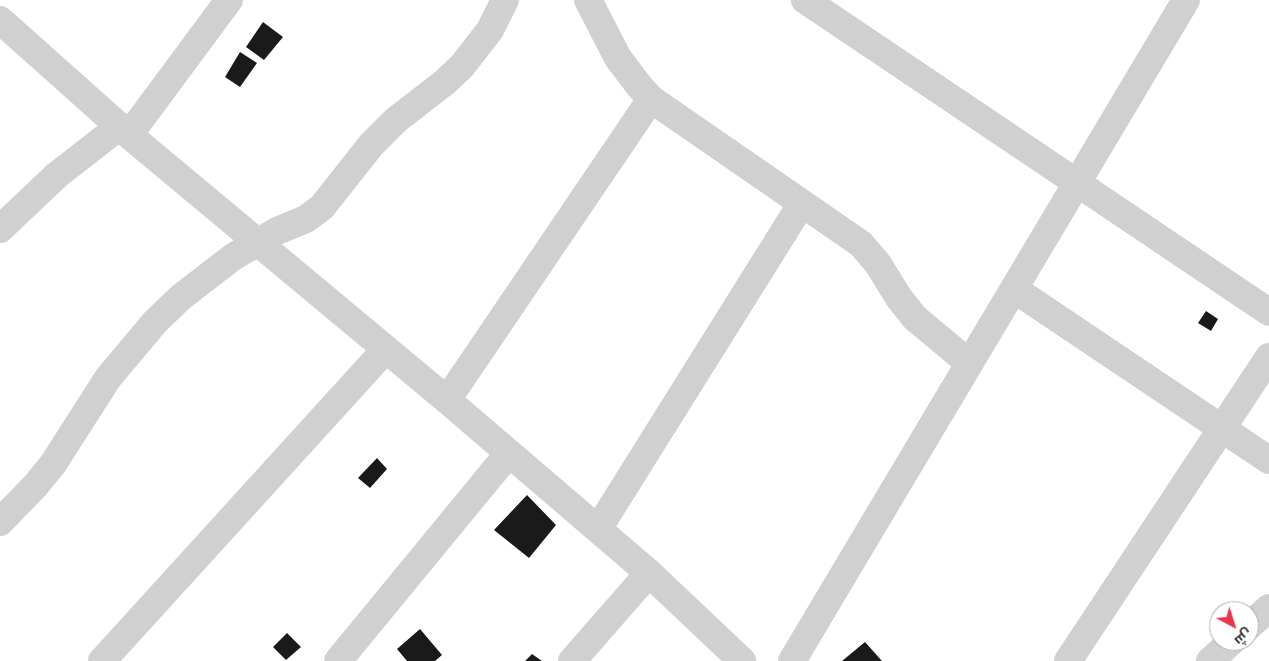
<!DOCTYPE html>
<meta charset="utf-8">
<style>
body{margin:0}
#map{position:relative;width:1269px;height:661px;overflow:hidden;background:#fff;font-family:"Varela Round",Cairo,sans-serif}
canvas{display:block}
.north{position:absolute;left:1209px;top:601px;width:50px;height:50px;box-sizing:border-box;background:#fff;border:1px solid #adadad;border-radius:50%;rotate:140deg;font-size:14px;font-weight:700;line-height:20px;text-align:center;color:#333}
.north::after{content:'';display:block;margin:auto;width:18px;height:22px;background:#e6384d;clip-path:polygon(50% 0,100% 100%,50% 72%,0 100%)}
</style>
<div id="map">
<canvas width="1269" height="661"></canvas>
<div class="north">ش</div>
</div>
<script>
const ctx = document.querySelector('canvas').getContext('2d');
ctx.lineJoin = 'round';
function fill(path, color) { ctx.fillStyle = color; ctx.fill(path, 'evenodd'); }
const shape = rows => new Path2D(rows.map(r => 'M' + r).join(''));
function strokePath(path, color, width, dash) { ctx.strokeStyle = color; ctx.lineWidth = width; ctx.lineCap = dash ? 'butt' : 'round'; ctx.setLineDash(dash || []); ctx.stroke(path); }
fill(shape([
 [263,22,283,37,264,60,246,47],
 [240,52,257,63,240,87,225,77],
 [1206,311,1218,319,1211,331,1198,323],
 [377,458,387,469,370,488,358,478],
 [527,495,556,525,529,558,494,530],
 [420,629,442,655,435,661,407,661,397,649],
 [287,633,301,647,286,660,273,647],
 [865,642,882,661,842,661],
 [532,654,542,661,525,661]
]), '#1a1a1a');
strokePath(shape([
 [588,0,618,58,640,87,651,99,861,244,878,264,899,298,915,318,969,363],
 [805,0,1269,312],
 [0,20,129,135,447,400,649,573,742,661],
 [129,135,229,0],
 [0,229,57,175,120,126],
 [1014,289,1269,460],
 [447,400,651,99],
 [0,522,35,486,53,464,108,378,155,322,181,297,233,257,277,231,306,219,322,207,371,145,396,120,445,82,462,66,490,30,505,0],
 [598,529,802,203],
 [1249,626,1269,608],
 [102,661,386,349],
 [338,661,509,453],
 [572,661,649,573],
 [792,661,1186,0],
 [1068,661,1269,357],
 [1210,661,1232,641]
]), '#d0d0d0', 28);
</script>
